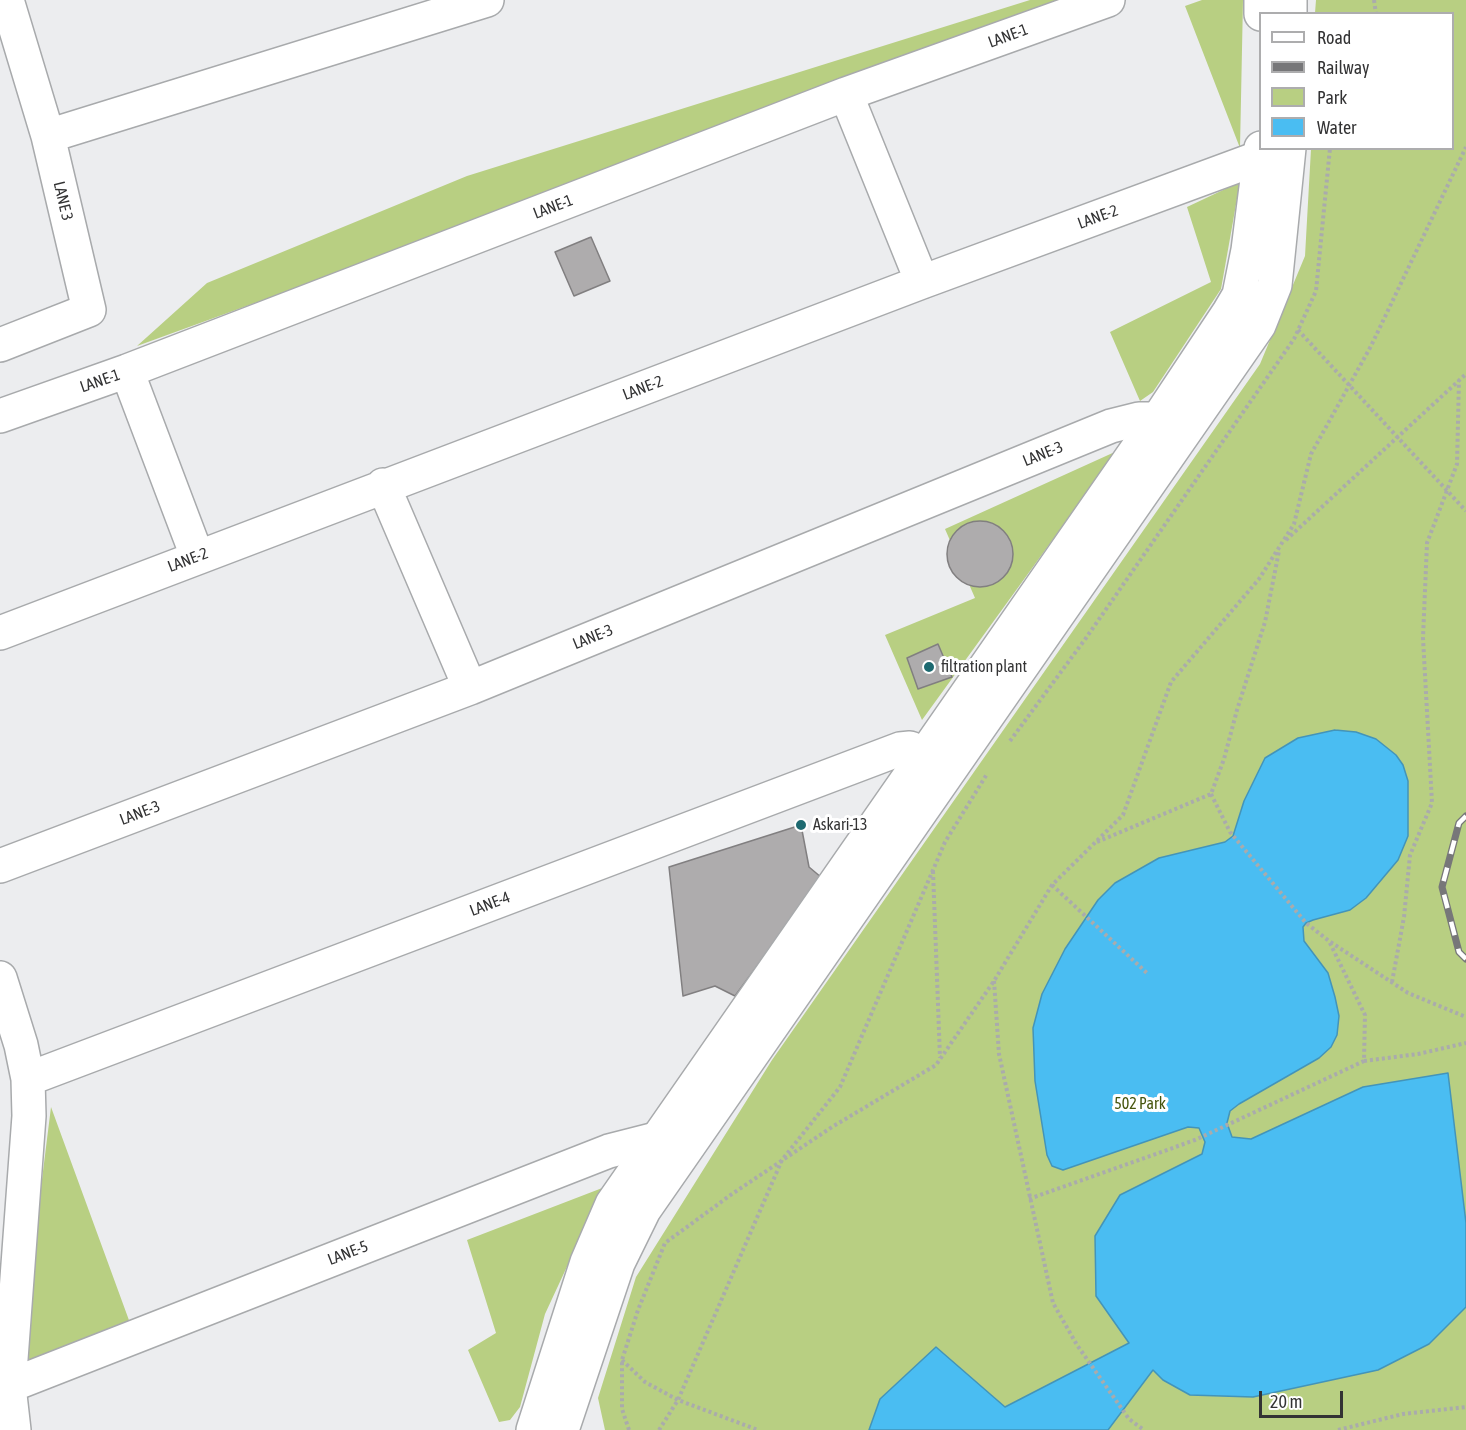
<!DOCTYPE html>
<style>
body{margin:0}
#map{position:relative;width:1466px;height:1430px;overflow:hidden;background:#ecedef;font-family:"Asap Condensed",sans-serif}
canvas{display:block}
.legend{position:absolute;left:1259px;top:12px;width:195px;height:138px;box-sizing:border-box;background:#fff;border:2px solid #adadae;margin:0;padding:8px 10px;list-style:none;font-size:18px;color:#333334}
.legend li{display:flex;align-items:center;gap:12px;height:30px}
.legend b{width:30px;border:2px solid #adadae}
.scale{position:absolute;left:1259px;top:1391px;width:84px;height:27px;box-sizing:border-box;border:3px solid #333334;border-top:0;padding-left:8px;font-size:18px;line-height:21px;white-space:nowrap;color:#333334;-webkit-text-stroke:4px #fff;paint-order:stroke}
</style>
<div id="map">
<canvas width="1466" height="1430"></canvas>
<ul class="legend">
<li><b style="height:8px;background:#fff"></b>Road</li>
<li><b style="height:8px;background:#777779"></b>Railway</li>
<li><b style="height:16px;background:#b8cf82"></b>Park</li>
<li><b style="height:16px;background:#4abdf2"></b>Water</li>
</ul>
<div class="scale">20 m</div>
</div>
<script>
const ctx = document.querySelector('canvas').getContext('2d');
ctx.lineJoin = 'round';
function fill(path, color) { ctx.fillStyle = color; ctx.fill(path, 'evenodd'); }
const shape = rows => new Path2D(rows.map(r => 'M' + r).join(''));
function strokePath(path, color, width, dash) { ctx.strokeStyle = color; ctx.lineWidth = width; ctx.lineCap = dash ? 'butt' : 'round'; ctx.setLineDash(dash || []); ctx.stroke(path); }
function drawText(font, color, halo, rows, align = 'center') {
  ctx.font = font + ' "Asap Condensed",sans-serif'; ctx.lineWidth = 6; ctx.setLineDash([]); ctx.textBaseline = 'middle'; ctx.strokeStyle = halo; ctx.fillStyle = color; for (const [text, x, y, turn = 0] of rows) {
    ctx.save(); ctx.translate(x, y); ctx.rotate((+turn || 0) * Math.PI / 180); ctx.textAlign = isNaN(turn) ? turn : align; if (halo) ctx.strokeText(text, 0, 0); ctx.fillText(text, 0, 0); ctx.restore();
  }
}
fill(shape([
 [1030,0,1086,0,137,346,207,283,467,176],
 [1202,0,1243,0,1240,148,1185,6],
 [1316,0,1466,0,1466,1430,605,1430,598,1398,636,1277,772,1060,1260,364,1305,256,1311,149,1452,148,1452,14,1315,13],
 [1240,182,1221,289,1153,392,1140,401,1110,332,1211,282,1187,207],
 [1117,451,922,720,885,635,975,598,945,529],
 [51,1107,130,1323,33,1362,24,1358,21,1348],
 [610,1185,584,1230,545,1314,520,1407,510,1420,499,1422,468,1350,496,1333,467,1240]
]), '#b8cf82');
const water = shape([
 [1335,730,1356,732,1376,739,1396,755,1403,765,1408,781,1408,836,1398,860,1366,898,1350,910,1313,920,1306,923,1303,927,1304,941,1328,973,1335,997,1339,1016,1337,1035,1331,1047,1319,1058,1239,1104,1230,1111,1227,1123,1232,1137,1251,1139,1363,1087,1448,1073,1466,1223,1466,1307,1429,1344,1378,1370,1253,1397,1190,1395,1163,1380,1153,1370,1108,1430,869,1430,880,1399,936,1347,1005,1407,1129,1343,1096,1296,1095,1236,1120,1195,1202,1154,1205,1142,1199,1128,1188,1127,1063,1170,1052,1166,1047,1155,1035,1081,1033,1028,1042,994,1065,949,1098,900,1115,883,1159,858,1225,842,1233,836,1244,801,1265,758,1298,738,1335,730]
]);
fill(water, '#4abdf2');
strokePath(water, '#4394b9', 1.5);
const building = shape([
 [591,237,610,281,574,296,555,252,591,237],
 '947 554a33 33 0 1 1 66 0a33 33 0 1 1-66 0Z',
 [938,644,952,677,918,689,907,658,938,644],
 [801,825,809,867,822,878,735,996,715,986,683,996,669,867,801,825]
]);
fill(building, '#aeacad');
strokePath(building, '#817f80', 1.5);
const street = shape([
 [846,94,922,282],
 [48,136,487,0],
 [0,345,89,310,48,136,7,0],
 [127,371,197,556],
 [0,416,127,371,846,94,1108,0],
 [383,485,470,688],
 [0,633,922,282,1261,157,1287,156],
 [0,866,470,688,1111,426,1139,419,1158,419,1178,430],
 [0,978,21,1045,28,1079,29,1116,9,1386,14,1430],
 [28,1079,900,749,910,748,950,767],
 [9,1386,609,1151,656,1139,680,1140]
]);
const secondary = shape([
 [1261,14,1261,0],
 [1290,14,1290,0],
 [533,1430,587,1262,612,1204,1158,419,1229,312,1239,295,1248,250,1261,148],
 [562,1430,618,1263,644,1210,1259,325,1275,285,1289,148]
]);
strokePath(street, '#a8aaac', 36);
strokePath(secondary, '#a8aaac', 36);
strokePath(shape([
 [1374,0,1376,14],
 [1298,330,1466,511],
 [1286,540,1466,374],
 [1010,741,1086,638,1294,339,1316,291,1330,148],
 [1211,794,1230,832,1306,923,1329,941,1408,993,1466,1017],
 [1097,842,1211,794,1224,759,1237,710,1265,622,1279,551],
 [933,871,940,1058],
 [1052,885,1148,974],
 [994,981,999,1054,1053,1303,1077,1345,1129,1419,1144,1430],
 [1392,982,1404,917,1410,855,1432,803,1423,638,1427,543,1457,464,1459,380],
 [1364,1061,1418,1054,1466,1043],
 [1029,1199,1195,1140,1364,1061,1365,1015,1329,941],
 [622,1360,645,1382,678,1400,758,1430],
 [629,1430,622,1409,622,1360,638,1310,665,1243,732,1194,832,1127,936,1065,994,981,1052,885,1123,815,1171,682,1259,579,1294,524,1311,454,1371,346,1466,147],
 [659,1430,678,1400,782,1160,840,1087,945,842,987,774],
 [1338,1430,1403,1414,1466,1407]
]), '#aaabac', 4, [3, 3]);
strokePath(street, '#fff', 33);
strokePath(secondary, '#fff', 33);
const rail = shape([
 [1466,816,1459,823,1442,887,1459,952,1466,959]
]);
strokePath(rail, '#777779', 7);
strokePath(rail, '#fff', 4.5, [14]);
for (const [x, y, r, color] of [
 [929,667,6,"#1d6970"],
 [801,825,6,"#1d6970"]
]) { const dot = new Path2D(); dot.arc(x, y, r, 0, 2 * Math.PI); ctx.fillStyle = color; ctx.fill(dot); strokePath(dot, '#fff', 2); }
drawText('16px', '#333334', '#fff', [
 ["LANE-1",1008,36,-20],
 ["LANE 3",63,201,77],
 ["LANE-1",553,207,-21],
 ["LANE-2",1098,217,-20],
 ["LANE-1",100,381,-19],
 ["LANE-2",643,388,-21],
 ["LANE-3",1043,454,-22],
 ["LANE-2",188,560,-21],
 ["LANE-3",593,637,-22],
 ["LANE-3",140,813,-21],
 ["LANE-4",490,904,-21],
 ["LANE-5",348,1253,-21]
]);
drawText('16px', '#333334', '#fff', [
 ["filtration plant",941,667],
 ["Askari-13",813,825]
], 'left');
drawText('16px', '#46560f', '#fff', [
 ["502 Park",1140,1104]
]);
</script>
